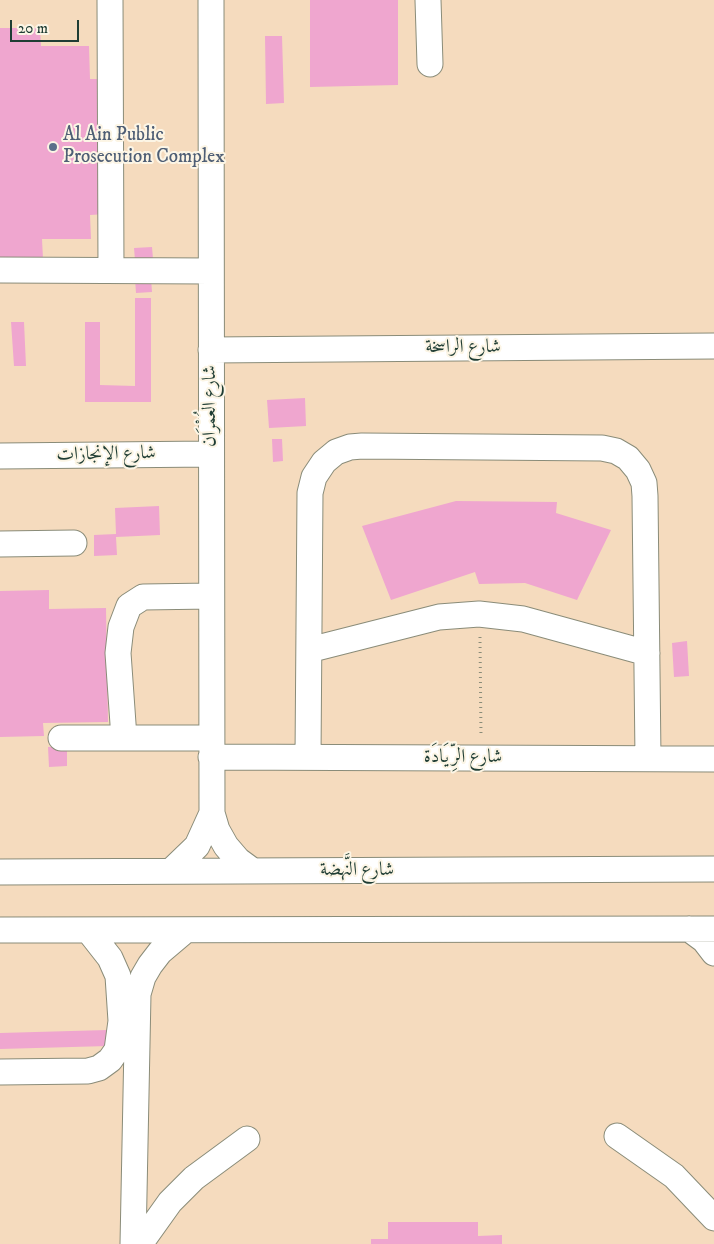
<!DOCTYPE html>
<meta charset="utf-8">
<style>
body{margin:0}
#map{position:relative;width:714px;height:1244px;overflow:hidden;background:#f5dbbe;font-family:"IM FELL DW Pica",serif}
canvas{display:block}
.scale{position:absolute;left:10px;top:20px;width:69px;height:22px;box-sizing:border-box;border:2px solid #1f3d34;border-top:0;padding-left:6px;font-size:15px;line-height:18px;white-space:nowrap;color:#1f3d34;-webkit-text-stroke:4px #fcf5e5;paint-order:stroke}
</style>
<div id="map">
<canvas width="714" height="1244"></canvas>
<div class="scale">20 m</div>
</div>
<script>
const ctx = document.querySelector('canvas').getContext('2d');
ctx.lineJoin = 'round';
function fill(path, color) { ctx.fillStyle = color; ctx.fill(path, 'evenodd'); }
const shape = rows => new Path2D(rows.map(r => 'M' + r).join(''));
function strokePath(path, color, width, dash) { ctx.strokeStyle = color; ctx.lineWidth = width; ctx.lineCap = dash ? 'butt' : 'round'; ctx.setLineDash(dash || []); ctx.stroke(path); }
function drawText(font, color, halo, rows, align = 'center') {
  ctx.font = font + ' "IM FELL DW Pica",Amiri,serif'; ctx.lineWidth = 4; ctx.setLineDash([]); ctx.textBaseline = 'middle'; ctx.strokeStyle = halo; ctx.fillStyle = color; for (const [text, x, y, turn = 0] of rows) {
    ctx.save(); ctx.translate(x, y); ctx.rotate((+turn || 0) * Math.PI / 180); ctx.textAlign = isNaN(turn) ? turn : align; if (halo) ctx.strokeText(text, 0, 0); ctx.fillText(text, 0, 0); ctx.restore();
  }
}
fill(shape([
 [310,0,398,0,398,85,310,87],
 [0,28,40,28,41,46,89,46,90,79,105,79,107,214,90,215,91,239,42,239,43,259,0,259],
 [265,36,282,36,284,103,266,104],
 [152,247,153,259,135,260,134,248],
 [151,278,152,292,136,293,135,279],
 [135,298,151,298,151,402,85,402,85,322,100,322,100,385,135,386],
 [11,322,24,322,26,366,14,366],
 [305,398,306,426,269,428,267,400],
 [272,439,282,439,283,461,273,462],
 [456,501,557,502,556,513,611,530,577,600,525,583,479,584,475,572,391,600,362,526],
 [159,506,160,535,116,537,117,555,94,556,94,535,116,534,115,508],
 [49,590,49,609,106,608,108,722,43,723,44,736,0,737,0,591],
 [687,641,689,676,674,677,672,643],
 [67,746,67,766,49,767,48,747],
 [107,1030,108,1046,0,1049,0,1033],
 [388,1222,478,1222,478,1236,502,1235,502,1244,371,1244,371,1239,388,1239]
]), '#efa6cf');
const minor = shape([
 [110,0,111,270],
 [211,0,212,813,217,830,226,846,238,860,253,871],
 [428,0,430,64],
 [0,270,211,271],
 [211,350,714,346],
 [0,456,211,454],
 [0,544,74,543],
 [309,650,439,617,479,614,523,619,647,653],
 [61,738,211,738],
 [124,738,118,653,121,627,129,606,143,597,211,596],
 [211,757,714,759],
 [308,757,310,493,314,477,324,462,336,452,350,447,362,446,602,448,616,451,628,458,638,470,644,483,645,496,648,758],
 [171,871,197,846,212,813],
 [0,872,714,869],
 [689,929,704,940,714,953],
 [0,930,714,929],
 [0,1072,88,1071,99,1068,110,1060,117,1050,121,1021,118,976,110,958,88,930],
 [617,1136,674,1176,714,1218],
 [133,1244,138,994,143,977,150,965,160,952,186,930],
 [140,1244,170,1202,194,1178,247,1139]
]);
strokePath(minor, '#8a8c79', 27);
strokePath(shape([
 [480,637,481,736]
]), '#8a8c79', 3, [1, 4]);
strokePath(minor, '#fff', 25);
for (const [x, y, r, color] of [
 [53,147,5,"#5c6f8a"]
]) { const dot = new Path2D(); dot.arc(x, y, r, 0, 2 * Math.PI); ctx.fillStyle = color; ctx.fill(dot); strokePath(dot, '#fcf5e5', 2); }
drawText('19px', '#4e5e75', '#fcf5e5', [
 ["Al Ain Public",63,136],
 ["Prosecution Complex",63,158]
], 'left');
drawText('19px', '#1f3d34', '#fcf5e5', [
 ["شارع الراسخة",463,348],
 ["شارع العُمْرَان",211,406,-90],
 ["شارع الإنجازات",106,455,-1],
 ["شارع الرِّيَادَة",463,758],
 ["شارع النَّهضة",357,871]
]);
</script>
